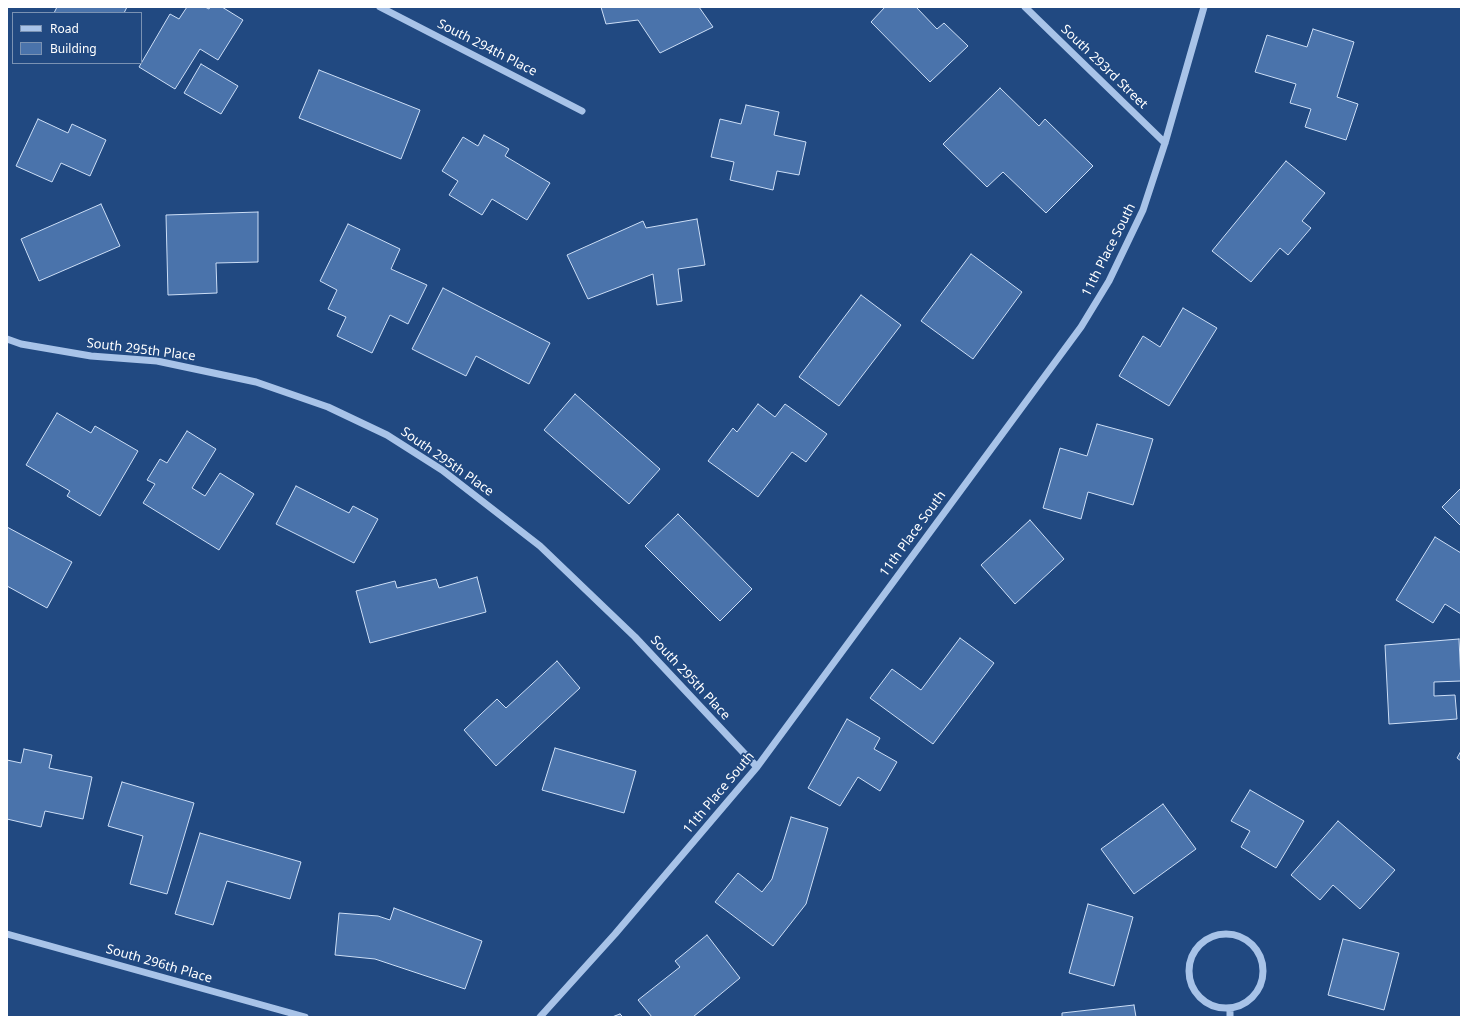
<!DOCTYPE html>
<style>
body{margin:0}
#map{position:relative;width:1468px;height:1024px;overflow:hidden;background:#214981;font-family:"Noto Sans",sans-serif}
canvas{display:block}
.frame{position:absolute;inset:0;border:8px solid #fff;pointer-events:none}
.legend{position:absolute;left:12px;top:12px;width:130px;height:52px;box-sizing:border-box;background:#214981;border:1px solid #7a92b3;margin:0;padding:5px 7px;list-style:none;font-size:12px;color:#fff}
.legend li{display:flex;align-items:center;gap:8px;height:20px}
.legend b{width:20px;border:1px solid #7a92b3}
</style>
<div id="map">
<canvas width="1468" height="1024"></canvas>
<div class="frame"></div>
<ul class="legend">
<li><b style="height:5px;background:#a8c3e8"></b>Road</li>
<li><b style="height:11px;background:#4a73ab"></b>Building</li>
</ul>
</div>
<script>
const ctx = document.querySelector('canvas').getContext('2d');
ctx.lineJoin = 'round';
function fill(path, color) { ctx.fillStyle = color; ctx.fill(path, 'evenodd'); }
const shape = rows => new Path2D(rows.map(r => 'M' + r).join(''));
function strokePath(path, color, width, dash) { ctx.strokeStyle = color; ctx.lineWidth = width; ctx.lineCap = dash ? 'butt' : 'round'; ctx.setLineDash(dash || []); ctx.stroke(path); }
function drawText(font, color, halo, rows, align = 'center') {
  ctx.font = font + ' "Noto Sans",sans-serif'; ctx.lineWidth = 3.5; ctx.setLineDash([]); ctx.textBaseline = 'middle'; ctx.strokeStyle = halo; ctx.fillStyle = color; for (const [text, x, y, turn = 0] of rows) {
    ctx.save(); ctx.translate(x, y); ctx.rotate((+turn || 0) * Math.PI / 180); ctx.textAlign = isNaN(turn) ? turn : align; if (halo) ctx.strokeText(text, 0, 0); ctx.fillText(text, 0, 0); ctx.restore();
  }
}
const building = shape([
 [57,7,127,7,124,13,54,13,57,7],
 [187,7,205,7,209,9,210,7,222,7,243,20,218,60,200,49,175,89,139,67,170,14,179,19,187,7],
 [601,7,699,7,713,27,660,53,638,20,606,24,601,7],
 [885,7,916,7,937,29,944,23,968,46,930,82,871,22,885,7],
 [1313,29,1354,42,1337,97,1358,104,1346,140,1305,127,1311,109,1290,103,1296,84,1255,72,1267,35,1307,47,1313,29],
 [201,64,238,86,221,114,184,93,201,64],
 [319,70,420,110,401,159,299,118,319,70],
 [1000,88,1039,126,1045,119,1093,166,1046,213,1003,172,987,187,943,144,1000,88],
 [746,105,779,112,774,135,806,142,799,175,777,171,773,190,730,180,734,162,711,157,720,119,741,124,746,105],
 [38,119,68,133,72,124,106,140,90,176,61,163,52,182,16,166,38,119],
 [484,135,509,149,505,156,550,183,527,220,492,199,482,215,449,195,458,181,442,171,463,137,478,146,484,135],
 [1286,161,1325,193,1302,221,1311,228,1288,255,1280,248,1251,282,1212,251,1286,161],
 [101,204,120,246,39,281,21,239,101,204],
 [258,212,258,262,216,263,217,293,168,295,166,215,258,212],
 [697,219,705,265,678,269,682,301,657,305,653,274,588,299,567,255,643,221,646,228,697,219],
 [348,224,400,249,391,269,427,285,408,324,390,315,372,353,337,336,346,317,328,309,337,290,320,281,348,224],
 [971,254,1022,292,973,359,921,321,971,254],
 [443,288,550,343,529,384,476,356,466,376,412,349,443,288],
 [861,295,901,325,839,406,799,377,861,295],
 [1183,308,1217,328,1169,406,1119,376,1143,336,1160,347,1183,308],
 [575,394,660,469,629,504,544,430,575,394],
 [758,404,775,417,785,404,827,434,806,462,792,452,758,497,708,461,733,428,737,432,758,404],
 [57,413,91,433,95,426,138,451,100,516,67,496,70,491,26,465,57,413],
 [1097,424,1153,439,1133,505,1088,492,1081,519,1043,508,1060,448,1087,456,1097,424],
 [187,431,216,449,192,488,205,496,220,473,254,494,219,550,143,503,155,484,147,480,160,459,167,463,187,431],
 [296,486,349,513,353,506,378,519,354,563,276,524,296,486],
 [1461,488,1461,526,1442,507,1461,488],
 [678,514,752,589,720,621,645,546,678,514],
 [1030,520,1064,559,1015,604,981,565,1030,520],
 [7,527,72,562,47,608,7,586,7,527],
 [1435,537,1461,553,1461,614,1445,604,1433,623,1396,600,1435,537],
 [477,577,486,612,370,643,356,591,395,581,397,588,436,579,439,588,477,577],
 [960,638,994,663,933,744,870,698,892,669,921,690,960,638],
 [1459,639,1461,681,1434,682,1434,696,1455,695,1457,719,1389,724,1385,645,1459,639],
 [557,661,580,688,496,766,464,730,497,699,506,708,557,661],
 [847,719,880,738,874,749,897,762,880,791,858,777,840,806,808,788,847,719],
 [555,748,636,771,624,813,542,790,555,748],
 [24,749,52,755,49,768,92,777,83,819,45,811,41,827,7,819,7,760,21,763,24,749],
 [1461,751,1461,761,1457,758,1461,751],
 [122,782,194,803,167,894,130,884,143,836,108,826,122,782],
 [1250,790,1304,821,1276,868,1241,847,1250,831,1231,821,1250,790],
 [1163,804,1196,849,1134,894,1101,849,1163,804],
 [791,817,828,828,806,904,773,946,715,902,738,873,762,892,772,879,791,817],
 [1338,821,1395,870,1360,909,1333,885,1320,900,1291,875,1338,821],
 [200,833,301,862,290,899,227,881,213,925,175,914,200,833],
 [1088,904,1133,917,1114,986,1069,973,1088,904],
 [394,908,482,941,465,989,375,959,335,955,339,913,378,916,390,920,394,908],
 [707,935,740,978,693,1017,652,1017,638,1000,680,967,675,961,707,935],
 [1343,939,1399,953,1384,1010,1328,995,1343,939],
 [1134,1005,1136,1017,1062,1017,1062,1013,1134,1005],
 [620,1014,623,1017,612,1017,620,1014]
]);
fill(building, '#4a73ab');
strokePath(building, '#ccdef6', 1);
strokePath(shape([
 [380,7,582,111],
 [1025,7,1165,143],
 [7,339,21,344,91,356,157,361,256,382,328,407,387,435,442,470,540,546,635,637,757,767],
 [7,934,305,1017],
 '1189 971a37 37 0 1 1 74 0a37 37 0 1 1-74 0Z',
 [1230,1008,1230,1017],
 [540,1017,615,934,757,767,1081,327,1109,281,1143,210,1165,143,1204,7]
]), '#a8c3e8', 7);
drawText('13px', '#fff', '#214981', [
 ["South 294th Place",487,48,27],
 ["South 293rd Street",1104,67,44],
 ["11th Place South",1109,250,-63],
 ["South 295th Place",141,350,7],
 ["South 295th Place",447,462,35],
 ["11th Place South",913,534,-54],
 ["South 295th Place",690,678,47],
 ["11th Place South",719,793,-50],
 ["South 296th Place",159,964,16]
]);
</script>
